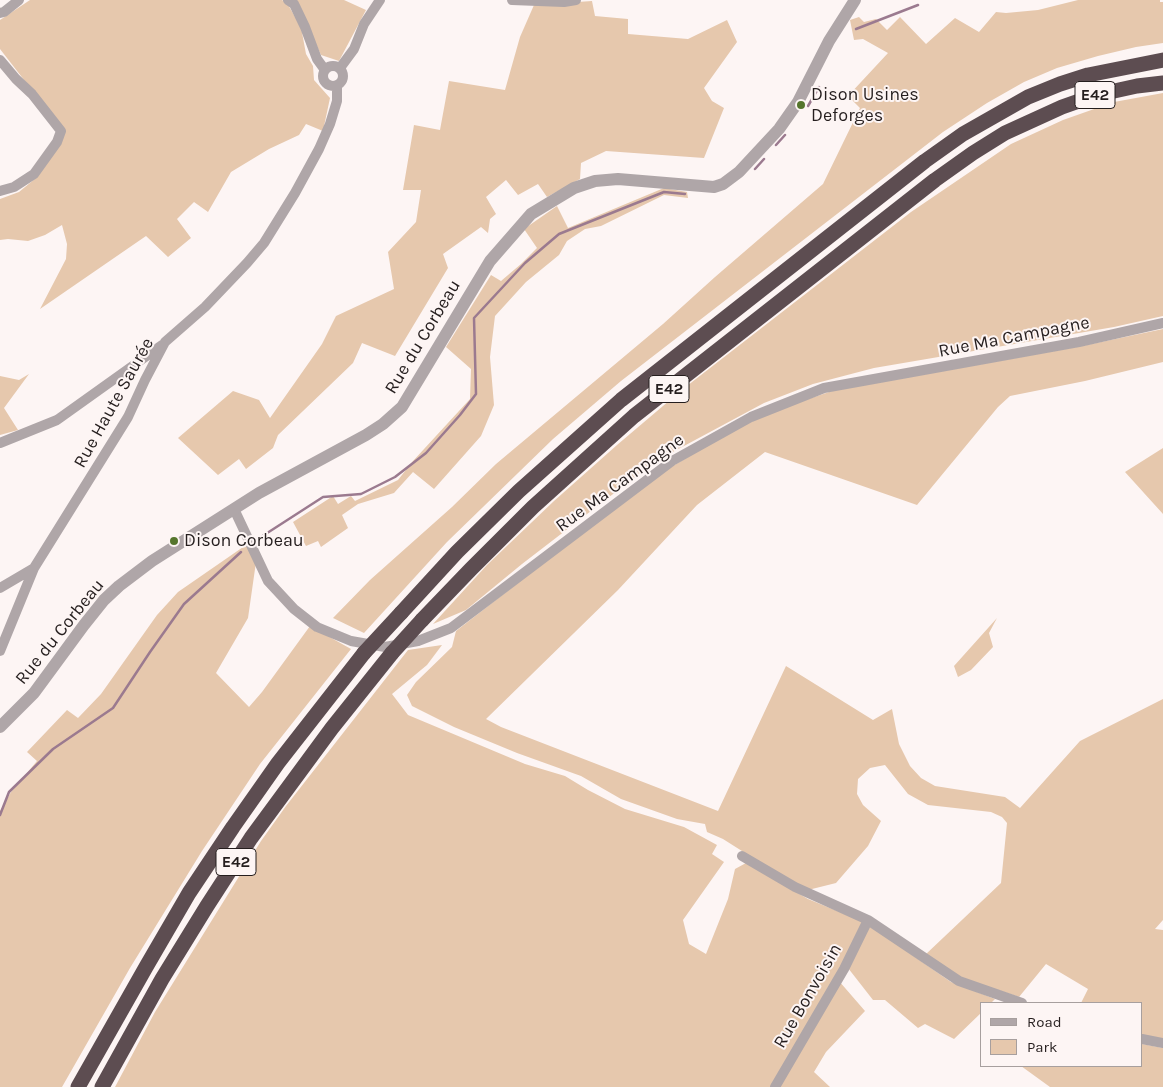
<!DOCTYPE html>
<meta charset="utf-8">
<style>
body{margin:0}
#map{position:relative;width:1163px;height:1087px;overflow:hidden;background:#fdf5f4;font-family:Karla,sans-serif}
canvas{display:block}
.legend{position:absolute;left:980px;top:1002px;width:162px;height:65px;box-sizing:border-box;background:#fdf5f4;border:1px solid #a79f9e;margin:0;padding:6px 9px;list-style:none;font-size:15px;color:#251e1e}
.legend li{display:flex;align-items:center;gap:10px;height:25px}
.legend b{width:25px;border:1px solid #a79f9e}
</style>
<div id="map">
<canvas width="1163" height="1087"></canvas>
<ul class="legend">
<li><b style="height:6px;background:#afa6a8"></b>Road</li>
<li><b style="height:14px;background:#e6c8ad"></b>Park</li>
</ul>
</div>
<script>
const ctx = document.querySelector('canvas').getContext('2d');
ctx.lineJoin = 'round';
function fill(path, color) { ctx.fillStyle = color; ctx.fill(path, 'evenodd'); }
const shape = rows => new Path2D(rows.map(r => 'M' + r).join(''));
function strokePath(path, color, width, dash) { ctx.strokeStyle = color; ctx.lineWidth = width; ctx.lineCap = dash ? 'butt' : 'round'; ctx.setLineDash(dash || []); ctx.stroke(path); }
function drawText(font, color, halo, rows, align = 'center') {
  ctx.font = font + ' Karla,sans-serif'; ctx.lineWidth = 4; ctx.setLineDash([]); ctx.textBaseline = 'middle'; ctx.strokeStyle = halo; ctx.fillStyle = color; for (const [text, x, y, turn = 0] of rows) {
    ctx.save(); ctx.translate(x, y); ctx.rotate((+turn || 0) * Math.PI / 180); ctx.textAlign = isNaN(turn) ? turn : align; if (halo) ctx.strokeText(text, 0, 0); ctx.fillText(text, 0, 0); ctx.restore();
  }
}
fill(shape([
 [30,0,282,0,287,3,301,27,306,54,313,66,314,80,330,98,323,131,306,124,299,135,269,149,231,172,208,212,194,202,177,219,191,238,168,257,146,236,40,309,66,259,67,244,62,225,45,235,28,241,8,239,0,240,0,199,19,192,36,178,63,130,0,49,0,20],
 [296,0,344,0,366,10,339,61,321,55],
 [1078,0,1160,0,1160,2,1163,2,1163,43,1136,47,1098,56,1057,68,1024,82,987,103,943,132,621,381,553,439,447,542,364,633,333,618,370,580,452,507,496,464,663,324,715,277,823,184,860,108,848,96,888,53,863,39,854,40,850,20,859,17,864,22,876,19,887,30,900,17,926,44,955,18,979,32,996,12,1006,13,1038,10],
 [592,1,595,16,628,19,628,34,688,39,727,20,737,42,704,88,712,101,724,108,704,158,606,151,581,163,580,179,547,197,538,184,518,195,506,180,486,197,496,214,490,219,488,233,481,227,443,254,448,268,395,356,362,343,353,363,278,435,273,448,246,469,239,459,218,475,178,438,233,391,259,400,270,418,322,344,336,316,394,289,388,252,416,222,421,190,403,190,414,125,440,130,449,81,505,90,520,37,534,5],
 [1163,93,1163,316,1114,327,874,368,813,384,764,403,656,461,522,564,466,610,433,624,487,565,554,501,617,445,683,389,911,212,1011,144,1063,120,1114,102],
 [664,188,687,192,688,198,664,195,601,226,585,229,567,241,559,255,526,282,495,316,490,357,494,405,481,436,434,489,413,472,394,493,358,504,342,515,348,528,321,547,318,541,306,546,293,522,333,496,338,504,351,496,355,501,398,480,413,461,470,399,471,369,446,347,491,275,501,281,521,264,537,248,524,229,557,206,568,228],
 [1163,329,1163,362,1085,381,1010,396,998,407,917,505,765,452,697,505,618,590,486,719,501,727,718,811,786,666,873,720,892,709,899,744,910,766,921,778,935,786,1005,797,1020,808,1080,741,1163,699,1163,920,1155,929,1163,930,1163,1039,1142,1036,1142,1003,1081,1003,1088,989,1046,964,1019,997,956,976,925,955,1001,883,1007,823,1002,817,991,812,928,805,908,794,885,765,870,768,858,779,857,794,863,805,881,821,868,846,836,883,808,890,794,884,723,839,707,832,705,824,677,819,621,799,581,776,517,753,454,727,412,706,407,695,416,682,452,647,456,631,654,477,758,416,832,391,1082,346],
 [29,374,4,408,18,430,0,435,0,376,19,380],
 [1163,448,1163,514,1125,472],
 [246,545,256,562,248,618,216,673,249,707,262,692,310,626,351,649,260,764,202,851,130,968,62,1087,0,1087,0,811,11,792,37,761,27,752,67,710,78,718,101,694,157,615,178,592],
 [997,618,989,633,993,647,971,670,958,677,954,666],
 [442,645,427,665,392,694,408,715,525,764,565,776,588,790,625,809,684,827,717,845,712,854,724,862,683,920,689,944,706,954,728,899,735,869,746,863,808,899,864,922,843,964,772,1087,115,1087,155,1012,261,841,286,806,408,650],
 [869,925,951,982,995,999,991,1003,982,1003,982,1012,954,1039,925,1024,918,1028,885,1000,873,1000,848,968],
 [839,981,865,1011,826,1052,814,1072,830,1087,779,1087],
 [1142,1044,1163,1048,1163,1087,1050,1087,1021,1066,1142,1066]
]), '#e6c8ad');
strokePath(shape([
 [856,29,918,5],
 [808,106,819,87],
 [776,145,785,135],
 [755,169,764,159],
 [261,537,323,497,361,494,395,477,426,453,460,415,476,394,474,318,525,263,559,234,664,192,685,194],
 [0,815,9,792,53,749,113,708,150,652,184,604,241,552]
]), '#9b7a8f', 2.5);
strokePath(shape([
 [288,0,294,4,305,27,317,59,325,70],
 [512,0,564,2,576,0],
 [0,13,4,12,19,0],
 [0,60,16,79,32,94,61,131,57,142,34,174,14,187,0,191],
 '323 76a10 10 0 1 1 20 0a10 10 0 1 1-20 0Z',
 [340,68,354,49,364,24,380,0],
 [0,443,57,420,162,345],
 [234,509,268,581,294,609,317,627,351,641,385,647,418,641,451,628,672,461,751,417,824,388,1079,342,1163,323],
 [0,588,34,568],
 [0,651,34,568,128,417,145,380,165,342,205,307,247,263,264,243,295,193,319,149,330,124,337,101,337,86],
 [742,856,795,887,868,920,959,981,1022,1003],
 [1142,1039,1163,1043],
 [775,1087,844,969,868,920]
]), '#afa6a8', 10);
strokePath(shape([
 [0,727,34,693,84,625,104,600,119,586,152,561,259,493,366,435,383,424,402,407,490,261,531,214,574,188,595,181,618,179,714,187,723,184,739,172,779,129,798,102,829,41,855,0]
]), '#afa6a8', 12);
strokePath(shape([
 [401,613,457,552,519,491,621,400,925,161,963,134,1028,97,1060,84,1088,75,1163,60],
 [422,620,471,569,533,507,634,416,935,180,973,153,1005,133,1062,107,1096,95,1137,86,1163,83],
 [78,1087,146,967,189,893,233,827,278,763,364,653],
 [102,1087,162,979,207,906,251,838,332,728,392,653]
]), '#5d4d51', 15);
strokePath(shape([
 [364,653,401,613],
 [392,653,422,620]
]), '#5d4d51', 15);
for (const [x, y, r, color] of [
 [801,105,5,"#55752c"],
 [174,541,5,"#55752c"]
]) { const dot = new Path2D(); dot.arc(x, y, r, 0, 2 * Math.PI); ctx.fillStyle = color; ctx.fill(dot); strokePath(dot, '#fdf5f4', 2); }
for (const [x, y, w] of [
 [1095,95,40],
 [669,389,40],
 [236,862,40]
]) { const box = new Path2D(); box.roundRect(x - w / 2, y - 13.5, w, 27, 4); ctx.fillStyle = '#fdf5f4'; ctx.fill(box); strokePath(box, '#251e1e', 1); }
drawText('bold 16px', '#251e1e', null, [
 ["E42",1095,95],
 ["E42",669,389],
 ["E42",236,862]
]);
drawText('18px', '#251e1e', '#fdf5f4', [
 ["Dison Usines",811,95],
 ["Deforges",811,116],
 ["Dison Corbeau",184,541]
], 'left');
drawText('18px', '#251e1e', '#fdf5f4', [
 ["Rue du Corbeau",423,337,-59],
 ["Rue Ma Campagne",1014,337,-11],
 ["Rue Haute Saurée",114,403,-61],
 ["Rue Ma Campagne",620,483,-36],
 ["Rue du Corbeau",60,632,-51],
 ["Rue Bonvoisin",808,996,-60]
]);
</script>
